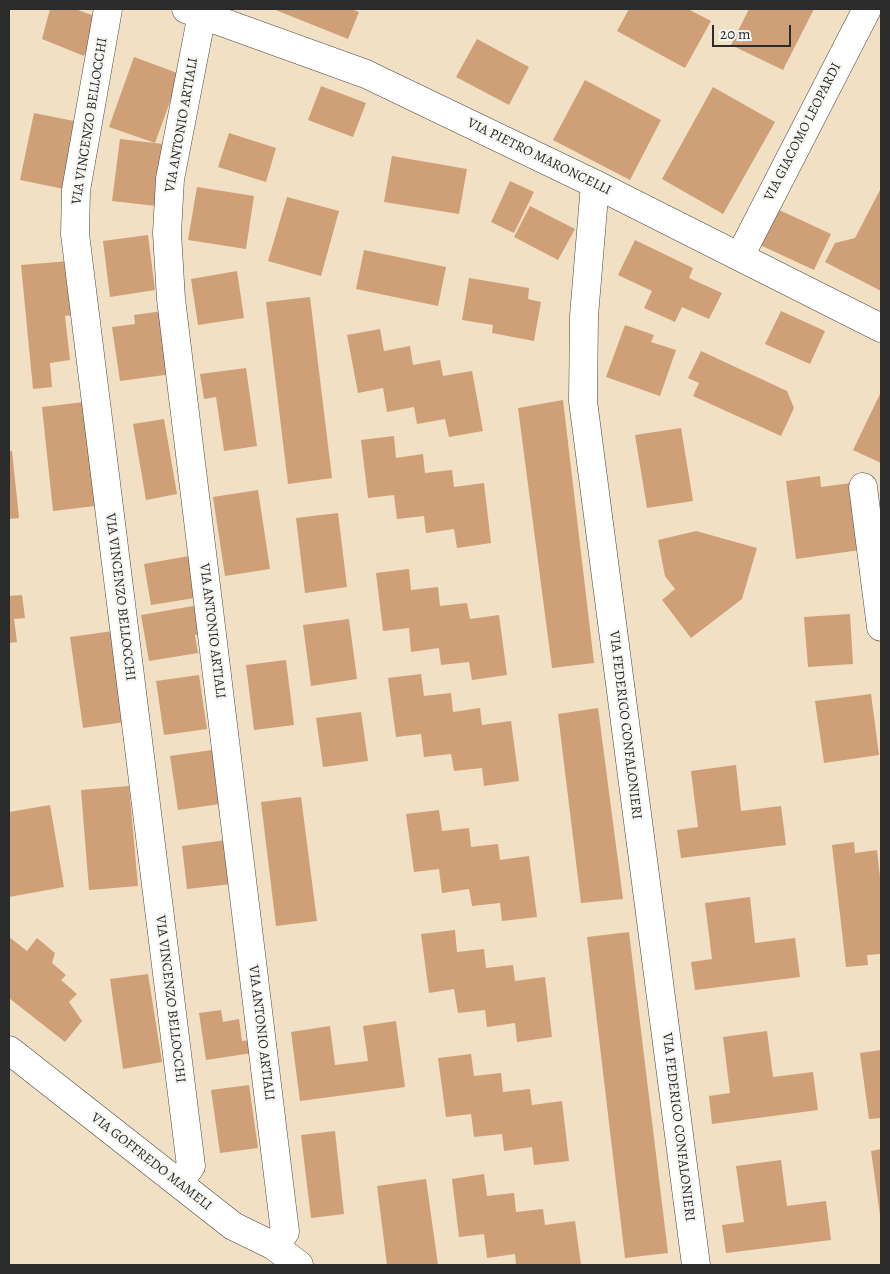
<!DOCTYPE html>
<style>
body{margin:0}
#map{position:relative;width:890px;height:1274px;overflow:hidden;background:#f1e0c3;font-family:Alegreya,serif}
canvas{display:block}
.frame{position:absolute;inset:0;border:10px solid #2b2b2b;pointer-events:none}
.scale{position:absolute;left:712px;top:25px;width:79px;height:22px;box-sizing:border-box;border:2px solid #2b2b2b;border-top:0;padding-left:6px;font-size:15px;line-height:18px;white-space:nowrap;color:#2b2b2b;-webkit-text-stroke:4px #f6f6f2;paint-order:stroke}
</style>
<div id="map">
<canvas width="890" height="1274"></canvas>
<div class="frame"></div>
<div class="scale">20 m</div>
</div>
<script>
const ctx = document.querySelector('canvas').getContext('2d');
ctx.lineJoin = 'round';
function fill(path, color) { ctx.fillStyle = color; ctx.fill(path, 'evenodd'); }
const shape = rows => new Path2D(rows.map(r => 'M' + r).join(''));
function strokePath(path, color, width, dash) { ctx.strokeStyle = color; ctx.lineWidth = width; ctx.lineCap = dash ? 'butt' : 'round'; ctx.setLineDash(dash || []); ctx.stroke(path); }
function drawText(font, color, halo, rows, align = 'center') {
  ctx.font = font + ' Alegreya,serif'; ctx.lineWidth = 4.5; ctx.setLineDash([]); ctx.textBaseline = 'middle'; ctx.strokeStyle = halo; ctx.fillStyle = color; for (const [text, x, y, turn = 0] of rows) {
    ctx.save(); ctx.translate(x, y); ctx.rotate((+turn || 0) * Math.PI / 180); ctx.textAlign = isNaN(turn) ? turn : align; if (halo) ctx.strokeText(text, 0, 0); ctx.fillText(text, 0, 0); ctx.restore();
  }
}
fill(shape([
 [50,9,75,9,100,18,84,56,42,39],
 [273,9,351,9,359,12,348,39],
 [629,9,688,9,711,21,685,68,617,31],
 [749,9,814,9,783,70,731,45],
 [477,39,529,67,509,105,456,77],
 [134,57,180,74,155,143,109,127],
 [585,80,661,120,630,180,553,140],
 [321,86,366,103,353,137,308,120],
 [713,87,775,122,723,214,662,179],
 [34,113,79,122,64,189,20,180],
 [229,133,276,148,266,182,218,167],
 [120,139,163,144,156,206,112,201],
 [392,156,467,169,459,214,384,202],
 [510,181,534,192,514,233,491,222],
 [197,187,254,196,246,249,188,240],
 [881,188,881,291,825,262,835,243,855,238],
 [287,197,339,211,321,276,268,261],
 [530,206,575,229,558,260,514,237],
 [777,209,831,234,814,270,760,245],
 [148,235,155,290,110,297,103,241],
 [635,240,693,268,689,278,722,293,709,319,682,307,675,322,644,308,652,291,618,275],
 [364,250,446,267,438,306,356,289],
 [69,261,74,315,65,316,70,360,50,363,52,387,33,389,21,265],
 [237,271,244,318,198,325,191,279],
 [469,278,529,288,528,299,541,302,534,341,492,333,493,325,462,320],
 [310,297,332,478,288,484,266,302],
 [163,311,172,374,120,381,112,327,135,324,134,315],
 [781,311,825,331,810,364,765,344],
 [625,325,654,335,651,342,676,350,660,396,606,377],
 [380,329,384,351,410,346,413,365,440,360,443,376,472,371,483,431,449,437,445,419,417,424,414,407,387,412,383,388,358,393,347,335],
 [701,351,787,391,794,408,781,436,693,396,699,383,688,378],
 [246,368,257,446,224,451,216,397,204,399,200,374],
 [881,392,881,463,853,450],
 [563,400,594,663,552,668,518,408],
 [84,402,95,506,53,511,42,407],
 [164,419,177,494,146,500,133,424],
 [681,428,693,501,647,508,635,435],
 [394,436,396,458,423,454,425,473,452,470,454,487,484,483,491,543,457,548,454,529,426,533,424,516,397,519,394,495,368,498,361,440],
 [9,451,12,451,19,518,9,519],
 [820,476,821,487,851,483,860,550,796,559,786,481],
 [258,490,270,569,225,576,213,497],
 [338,513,347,587,305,593,296,518],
 [696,531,757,548,742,599,691,638,662,600,675,589,665,576,658,540],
 [189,556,195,598,151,605,144,564],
 [409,569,411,590,438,587,440,606,467,603,470,619,499,615,507,675,472,680,469,662,441,665,439,648,411,652,409,628,383,631,376,573],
 [22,595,25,618,14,619,17,642,9,643,9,596],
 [199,605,204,633,195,635,198,653,149,661,141,615],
 [850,614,853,664,808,667,804,617],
 [349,619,357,679,311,686,303,625],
 [113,631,125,722,83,728,70,637],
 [286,660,294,725,254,730,246,665],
 [421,674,424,696,451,693,453,712,480,708,482,725,511,721,519,781,484,786,482,768,454,771,451,754,424,757,421,734,396,737,388,678],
 [199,675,207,729,164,735,156,681],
 [871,694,879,755,824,763,815,701],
 [598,708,623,899,581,903,558,714],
 [361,712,368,761,323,767,316,718],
 [212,750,220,804,178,810,170,756],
 [736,765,741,811,781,806,786,845,681,858,677,830,698,827,691,771],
 [129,786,138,886,89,890,81,790],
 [301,797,317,921,276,926,261,802],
 [50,805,64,887,9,897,9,812],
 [439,810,442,831,469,828,471,847,498,844,500,860,529,856,537,917,502,921,500,903,472,906,469,889,442,893,439,869,414,872,406,814],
 [226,840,232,884,187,889,182,846],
 [854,842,855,853,877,850,881,886,881,954,867,955,868,965,846,967,832,845],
 [750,897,755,943,795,938,800,977,695,990,691,962,712,959,705,903],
 [455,930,457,952,484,949,486,968,513,965,515,981,545,977,552,1037,517,1042,515,1023,487,1027,485,1010,458,1013,454,989,429,993,421,934],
 [629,932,668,1253,625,1258,587,937],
 [9,937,27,951,37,938,55,953,52,963,66,975,61,980,77,994,69,1002,82,1021,65,1042,9,998],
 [148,974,162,1062,123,1069,110,979],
 [221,1010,223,1022,239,1019,242,1041,250,1040,252,1053,206,1060,199,1013],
 [396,1021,405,1087,300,1101,291,1032,330,1026,335,1065,368,1061,363,1026],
 [767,1031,773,1077,813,1072,818,1110,712,1124,709,1096,730,1093,723,1037],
 [881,1050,881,1118,869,1119,860,1053],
 [471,1054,474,1076,501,1073,503,1092,530,1089,532,1105,562,1101,569,1161,534,1165,532,1147,504,1151,502,1134,474,1137,471,1114,446,1117,438,1058],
 [249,1085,258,1148,220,1153,211,1090],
 [335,1131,344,1214,311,1218,301,1135],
 [881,1149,881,1215,880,1215,871,1151],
 [781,1160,787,1206,826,1201,831,1240,726,1253,722,1225,744,1222,736,1166],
 [484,1174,487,1196,514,1193,516,1212,543,1209,545,1225,575,1221,581,1265,516,1265,515,1254,487,1258,484,1234,459,1237,452,1179],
 [426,1179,438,1265,387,1265,377,1186]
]), '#cf9f78');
const minor = shape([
 [108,9,76,190,75,234,191,1166,179,1183],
 [186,9,366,74,595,184,881,328],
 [202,14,170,179,167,233,171,299,285,1232,274,1246],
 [595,184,584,316,583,401,696,1265],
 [740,256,867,9],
 [863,487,881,627],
 [9,1050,233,1226,274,1246,299,1265]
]);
strokePath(minor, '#494642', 29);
strokePath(minor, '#fff', 28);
drawText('14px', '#2b2b2b', '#f6f6f2', [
 ["VIA VINCENZO BELLOCCHI",90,121,-81],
 ["VIA ANTONIO ARTIALI",182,125,-80],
 ["VIA GIACOMO LEOPARDI",803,132,-63],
 ["VIA PIETRO MARONCELLI",539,157,26],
 ["VIA VINCENZO BELLOCCHI",120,597,83],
 ["VIA ANTONIO ARTIALI",212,631,83],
 ["VIA FEDERICO CONFALONIERI",625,725,83],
 ["VIA VINCENZO BELLOCCHI",170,999,83],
 ["VIA ANTONIO ARTIALI",261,1033,83],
 ["VIA FEDERICO CONFALONIERI",678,1127,83],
 ["VIA GOFFREDO MAMELI",151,1162,38]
]);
</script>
